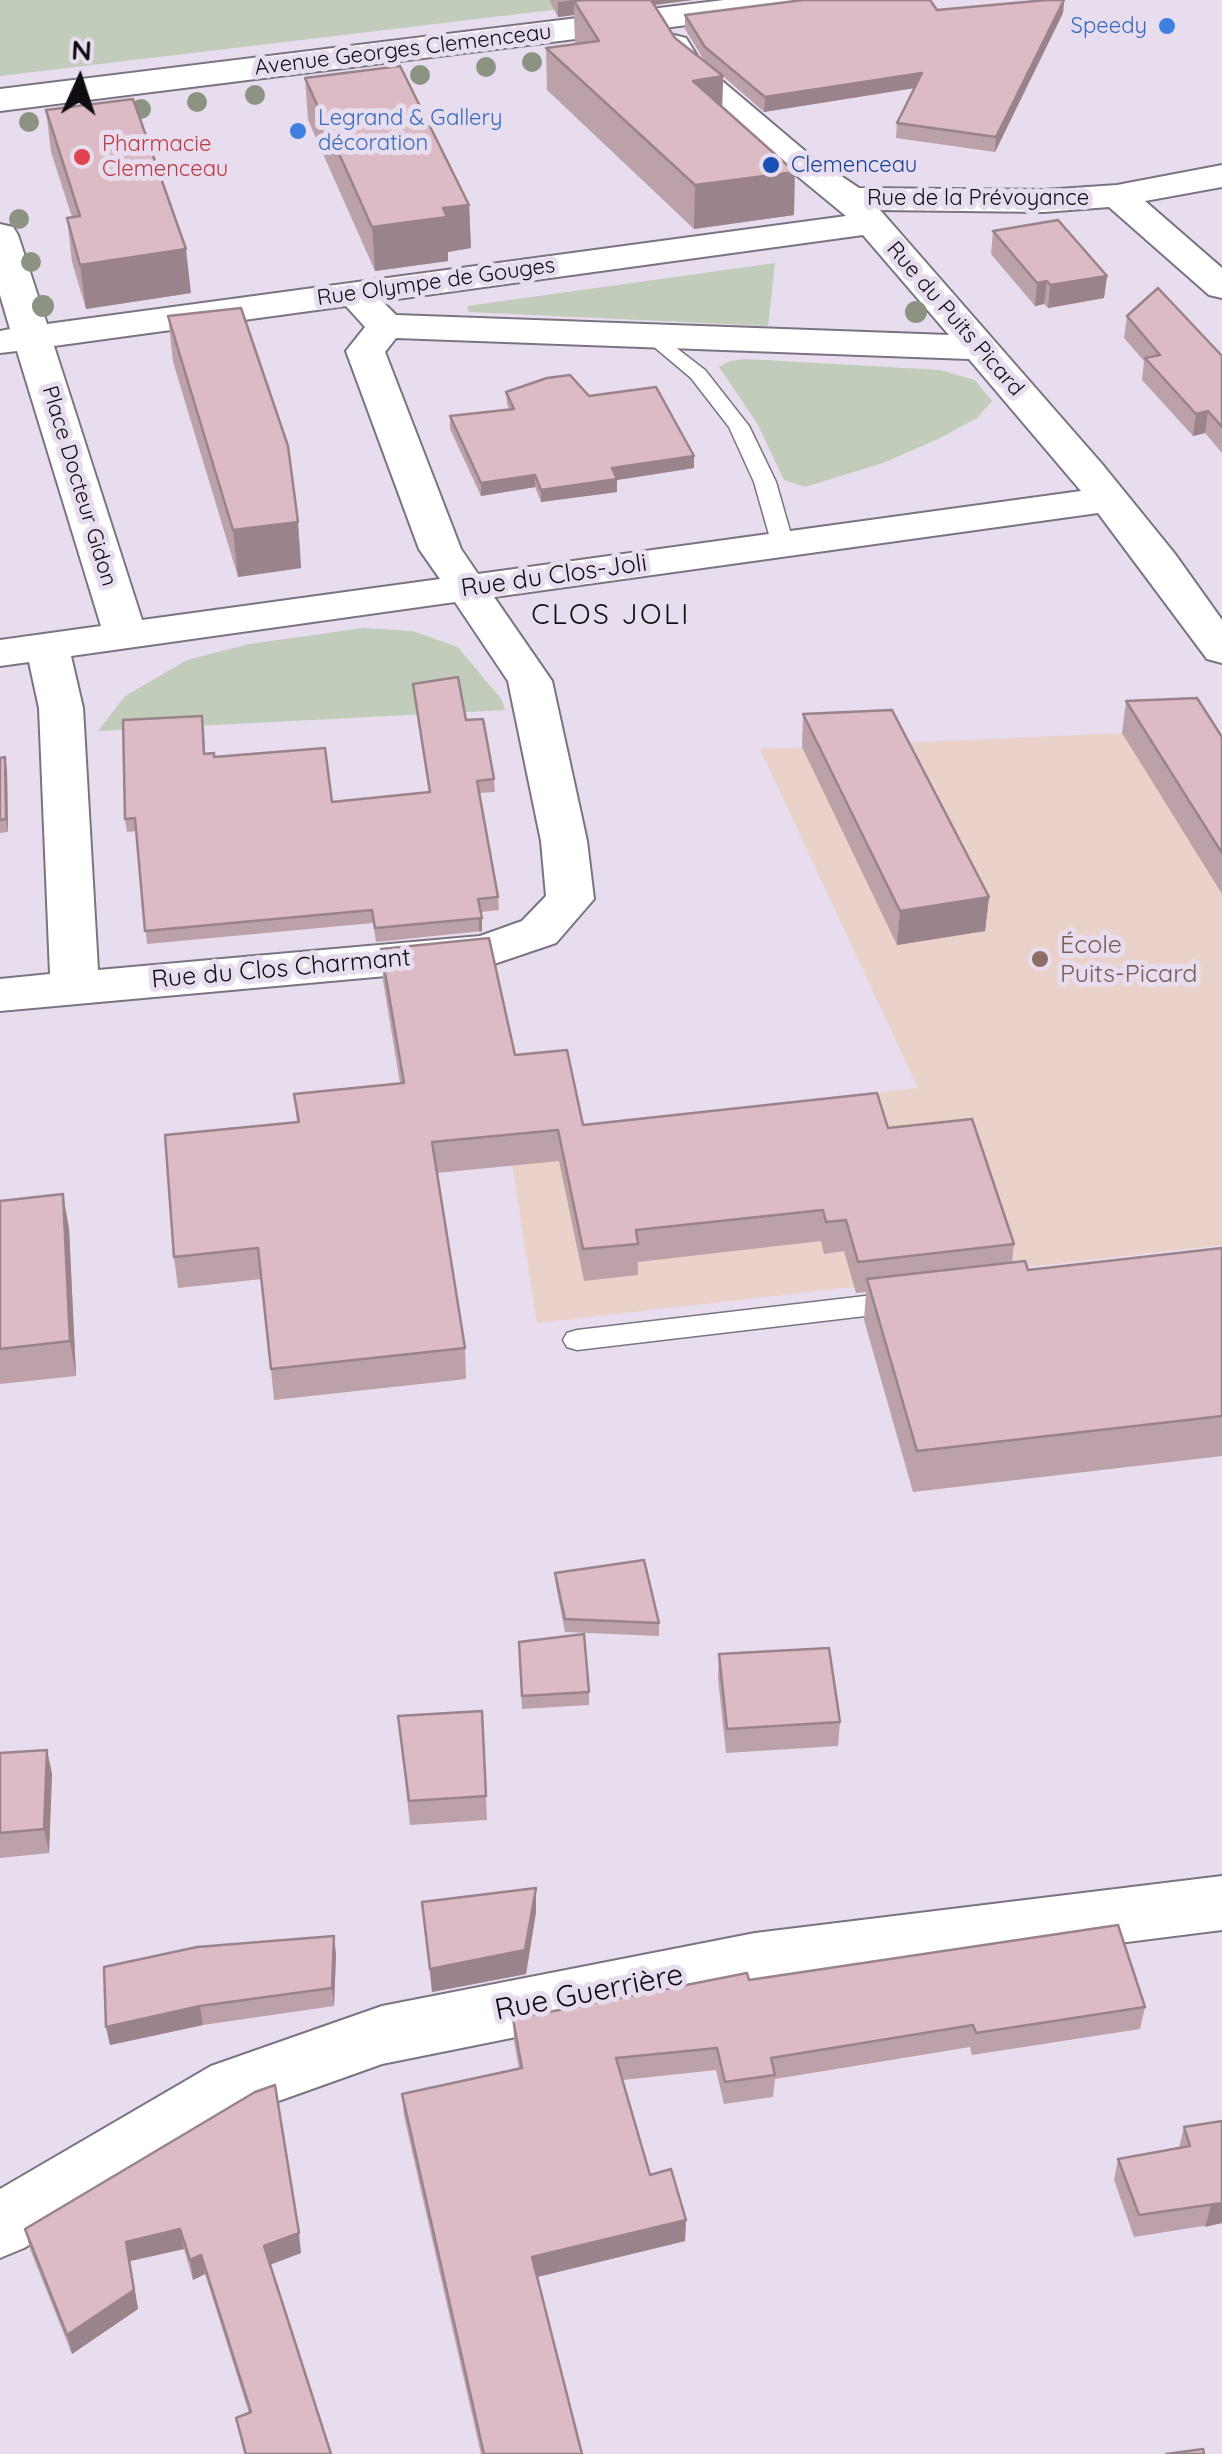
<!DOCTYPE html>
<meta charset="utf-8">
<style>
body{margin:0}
#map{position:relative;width:1222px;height:2454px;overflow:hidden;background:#e7ddee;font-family:Quicksand,sans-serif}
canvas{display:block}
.north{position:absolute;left:30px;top:30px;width:100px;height:100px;-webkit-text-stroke:8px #e7ddee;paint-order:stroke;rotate:3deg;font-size:28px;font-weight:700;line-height:40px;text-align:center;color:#100c12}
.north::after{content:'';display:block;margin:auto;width:35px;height:45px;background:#100c12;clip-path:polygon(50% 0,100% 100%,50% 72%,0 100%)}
</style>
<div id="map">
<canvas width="1222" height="2454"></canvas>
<div class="north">N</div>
</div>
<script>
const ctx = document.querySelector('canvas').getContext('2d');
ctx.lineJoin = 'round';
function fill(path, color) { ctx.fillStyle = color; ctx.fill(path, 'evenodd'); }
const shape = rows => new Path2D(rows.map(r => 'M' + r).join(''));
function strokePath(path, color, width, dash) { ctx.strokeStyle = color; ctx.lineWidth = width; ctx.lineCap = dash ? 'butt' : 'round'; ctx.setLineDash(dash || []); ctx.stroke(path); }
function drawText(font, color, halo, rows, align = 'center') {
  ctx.font = font + ' Quicksand,sans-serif'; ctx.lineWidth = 10; ctx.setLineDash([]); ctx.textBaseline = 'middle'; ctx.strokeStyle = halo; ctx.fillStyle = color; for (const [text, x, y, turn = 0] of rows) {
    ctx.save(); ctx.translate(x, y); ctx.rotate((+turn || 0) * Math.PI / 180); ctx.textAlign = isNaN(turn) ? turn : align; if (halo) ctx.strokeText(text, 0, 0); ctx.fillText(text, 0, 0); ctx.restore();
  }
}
fill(shape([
 [1192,730,1222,773,1222,1245,537,1323,507,1133,918,1088,760,749]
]), '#ead1c9');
fill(shape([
 [0,0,636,0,0,76],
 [775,263,768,326,469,312,467,306],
 [746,359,940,370,975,380,992,401,977,418,938,439,883,463,805,487,784,480,757,423,719,367,730,361],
 [363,628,412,631,458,647,502,700,505,710,98,731,125,696,187,660,249,644]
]), '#c2ccba');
const service = shape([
 [653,330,705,370,749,426,776,482,794,545,791,550,783,552,772,545,754,482,729,427,691,378,646,340,646,332,653,330],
 [899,1292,909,1295,913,1302,909,1309,899,1312,577,1350,567,1347,563,1340,567,1333,577,1330,899,1292]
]);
const minor = shape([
 [674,35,686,38,702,64,811,156,859,188,1044,190,1117,185,1222,165,1222,187,1145,201,1222,268,1222,298,1209,295,1109,207,1044,212,880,210,1102,464,1175,554,1222,620,1222,663,1207,659,1098,513,494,597,552,681,587,841,594,899,556,943,485,967,0,1011,0,979,50,974,39,708,29,662,0,666,0,640,101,626,17,351,0,353,0,331,10,329,0,295,0,224,13,227,18,235,47,324,846,216,677,77,657,45,662,38,674,35],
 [863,235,949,335,396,315,382,301,863,235],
 [346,306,365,327,346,351,419,549,440,579,142,620,54,346,346,306],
 [396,338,969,359,1081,491,478,574,461,549,385,352,396,338],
 [455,602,508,681,541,841,546,896,522,921,480,936,98,970,83,708,71,656,455,602],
 [1222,1876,1222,1930,755,1989,382,2064,256,2109,24,2248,0,2258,0,2189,211,2066,382,2006,755,1933,1222,1876]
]);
const secondary = shape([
 [724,0,824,0,819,7,807,10,0,111,0,89,724,0]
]);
strokePath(service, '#7c7382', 3);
strokePath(minor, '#7c7382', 4);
strokePath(secondary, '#7c7382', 4);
fill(service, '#fff');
fill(minor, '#fff');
fill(secondary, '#fff');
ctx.fillStyle = '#8c9383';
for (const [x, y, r] of [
 [532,62,10],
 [486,67,10],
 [420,75,10],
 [255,95,10],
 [197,102,10],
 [141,109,10],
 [29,122,10],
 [19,219,10],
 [31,262,10],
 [43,306,11],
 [916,312,11]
]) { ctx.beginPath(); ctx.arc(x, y, r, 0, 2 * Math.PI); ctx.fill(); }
fill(shape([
 [549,0,693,0,654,5,675,38,705,62,685,29,685,15,937,10,1064,0,1063,13,995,152,896,138,897,123,914,88,764,112,723,76,722,106,794,215,694,229,547,90,546,48,575,44,574,15,558,17],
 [305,78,469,205,471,248,448,252,448,261,375,271,308,120],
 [46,110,191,293,86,309,72,262,67,218,72,217,51,152],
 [993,231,1107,276,1104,298,1048,308,1044,304,1035,306,991,254],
 [168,316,298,522,301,568,238,577,173,362],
 [1127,316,1222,356,1222,453,1205,433,1193,436,1142,380,1144,361,1124,338],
 [506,392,589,396,694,468,617,480,617,492,541,502,535,487,481,496,450,429,450,416,509,409,507,404],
 [413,684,466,720,494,779,495,792,479,793,498,897,499,910,481,912,482,931,376,942,373,923,147,944,136,831,127,832,125,819,204,729,205,754,332,802,429,792],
 [1126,701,1222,737,1222,894,1122,733],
 [803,714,989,897,985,931,897,945,802,747],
 [5,757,7,770,8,832,0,833,0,758],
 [381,949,515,1055,583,1125,888,1128,1014,1244,1012,1262,1028,1270,1222,1248,1222,1456,913,1492,864,1320,866,1292,856,1293,844,1251,824,1254,821,1241,638,1262,638,1275,584,1281,559,1161,437,1173,465,1348,466,1379,274,1400,262,1279,178,1288,174,1257,297,1122,294,1094,400,1083,383,980],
 [0,1201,69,1228,76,1376,0,1384],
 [555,1573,659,1623,659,1636,565,1632,556,1586],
 [519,1642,589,1692,589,1705,522,1709],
 [719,1654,840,1722,838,1746,726,1753,718,1678],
 [482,1711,487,1820,410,1825,398,1716],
 [47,1750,52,1774,49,1853,0,1858,0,1753],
 [422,1902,536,1912,526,1974,432,1992],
 [336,1954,334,2006,203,2025,110,2045,106,2027],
 [749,1980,1145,2007,1140,2029,972,2055,970,2047,775,2079,773,2097,724,2104,716,2070,623,2080,650,2175,686,2220,685,2241,537,2277,582,2454,481,2454,404,2116,402,2094,519,2069,514,2041,513,2019],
 [255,2092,301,2253,270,2264,331,2454,244,2454,236,2418,249,2413,205,2274,193,2280,184,2249,130,2261,138,2309,72,2354,30,2249,25,2229],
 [1222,2121,1222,2223,1134,2237,1114,2180,1118,2159,1179,2148,1184,2127]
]), '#bda1a9');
fill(shape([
 [576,0,693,0,581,14,574,1,574,15,558,17,558,2],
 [1064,0,1063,13,995,152,996,137],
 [922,73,921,87,764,112,765,97],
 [723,76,722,118,693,81],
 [795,172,794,215,694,229,695,185],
 [469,205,471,248,448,252,448,261,375,271,372,227,443,208],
 [186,249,191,293,86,309,80,265],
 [1107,276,1104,298,1048,308,1050,285],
 [1047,281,1044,304,1035,306,1037,283],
 [1208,411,1205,433,1193,436,1196,414],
 [694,456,694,468,617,480,617,492,541,502,541,490,612,468],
 [535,475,535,487,481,496,481,483],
 [298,522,301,568,238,577,233,530],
 [5,757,7,770,8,832,6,819],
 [989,897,985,931,897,945,900,911],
 [482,918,482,931,479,932,479,919],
 [63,1194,69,1228,76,1376,70,1341],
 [47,1750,52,1774,49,1853,44,1829],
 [536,1888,536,1912,526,1974,432,1992,430,1969],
 [334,1936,336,1954,334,2006,332,1988],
 [200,2006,203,2025,110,2045,106,2027],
 [1222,2203,1222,2223,1205,2227,1211,2205],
 [686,2220,685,2241,533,2278,532,2257],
 [180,2229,184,2249,130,2261,138,2309,72,2354,67,2335,126,2242],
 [299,2233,301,2253,267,2266,264,2246],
 [201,2255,205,2274,193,2280,190,2260]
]), '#9a838a');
const building = shape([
 [583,0,651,0,675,38,723,76,693,81,795,172,695,185,546,48,599,41,574,1,583,0],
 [803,0,930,0,937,10,1047,0,1064,0,996,137,897,123,922,73,765,97,705,47,685,15,803,0],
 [400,66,469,205,443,208,447,217,372,227,305,78,400,66],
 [133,99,186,249,80,265,67,218,80,216,46,110,133,99],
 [1058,220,1107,276,1050,285,1047,281,1037,283,993,231,1058,220],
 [1158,288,1222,356,1222,427,1208,411,1196,414,1145,358,1160,355,1127,316,1158,288],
 [241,308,288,446,298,522,233,530,168,316,241,308],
 [570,375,589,396,656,387,694,456,612,468,617,479,541,490,535,475,481,483,450,416,514,409,506,392,547,378,570,375],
 [458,677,466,720,483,719,494,779,477,781,498,897,478,899,482,918,375,928,372,910,145,931,135,818,125,819,123,720,202,716,204,754,214,753,214,757,325,748,332,802,430,792,413,684,458,677],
 [1197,698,1222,737,1222,853,1126,701,1197,698],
 [892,710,989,897,900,911,803,714,892,710],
 [5,757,6,819,0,820,0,758,5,757],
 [489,938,515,1055,567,1050,583,1125,877,1093,888,1128,972,1119,1014,1244,858,1262,846,1220,826,1222,823,1210,636,1230,638,1244,583,1249,558,1130,432,1142,465,1348,271,1369,258,1248,174,1257,165,1135,299,1122,294,1094,404,1083,381,949,489,938],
 [63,1194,70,1341,0,1349,0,1201,63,1194],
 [1222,1248,1222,1416,917,1451,867,1279,1025,1261,1028,1270,1222,1248],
 [644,1560,659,1623,565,1619,555,1573,644,1560],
 [584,1634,589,1692,522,1696,519,1642,584,1634],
 [829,1648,840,1722,727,1729,719,1654,829,1648],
 [482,1711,486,1796,409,1801,398,1716,482,1711],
 [47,1750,44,1829,0,1833,0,1753,47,1750],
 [536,1888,525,1950,430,1969,422,1902,536,1888],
 [1118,1925,1145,2007,976,2033,973,2025,771,2058,775,2075,725,2082,717,2048,616,2058,650,2175,671,2169,686,2220,532,2257,582,2454,484,2454,402,2094,522,2068,513,2019,747,1973,749,1980,1118,1925],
 [334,1936,332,1988,200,2006,106,2027,104,1967,197,1947,334,1936],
 [275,2085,299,2233,264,2246,331,2454,246,2454,236,2418,251,2412,201,2255,190,2260,180,2229,126,2242,134,2290,67,2335,25,2229,255,2092,275,2085],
 [1222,2121,1222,2203,1139,2215,1118,2159,1190,2146,1184,2127,1222,2121],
 [1203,2449,1204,2454,1166,2454,1203,2449]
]);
fill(building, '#dcbbc5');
strokePath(building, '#9a838a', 2.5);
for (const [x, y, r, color] of [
 [1167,26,10,"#3f7fe0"],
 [298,131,10,"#3f7fe0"],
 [82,157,10,"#e0444e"],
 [771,165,10,"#1a4fb4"],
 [1040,959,10,"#8d6e63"]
]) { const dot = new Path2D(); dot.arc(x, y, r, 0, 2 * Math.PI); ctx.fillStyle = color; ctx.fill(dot); strokePath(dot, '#e7ddee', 4); }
drawText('22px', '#366cbe', '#e7ddee', [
 ["Speedy",1147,26],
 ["Legrand & Gallery",318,118,"left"],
 ["décoration",318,143,"left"]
], 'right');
drawText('22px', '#100c12', '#e7ddee', [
 ["Avenue Georges Clemenceau",403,50,-7],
 ["Rue de la Prévoyance",978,198],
 ["Rue Olympe de Gouges",436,282,-8],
 ["Rue du Puits Picard",955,319,49],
 ["Place Docteur Gidon",79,486,73]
]);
drawText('22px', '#be3a42', '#e7ddee', [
 ["Pharmacie",102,144],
 ["Clemenceau",102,169]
], 'left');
drawText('22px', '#164399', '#e7ddee', [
 ["Clemenceau",791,165]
], 'left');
drawText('25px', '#100c12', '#e7ddee', [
 ["Rue du Clos-Joli",554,576,-8],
 ["Rue du Clos Charmant",281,969,-5]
]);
drawText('25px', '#785e54', '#e7ddee', [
 ["École",1060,945],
 ["Puits-Picard",1060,974]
], 'left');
ctx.letterSpacing = '2.5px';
drawText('28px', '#100c12', '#e7ddee', [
 ["CLOS JOLI",611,616]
]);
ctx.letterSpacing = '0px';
drawText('30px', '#100c12', '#e7ddee', [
 ["Rue Guerrière",589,1993,-11]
]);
</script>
